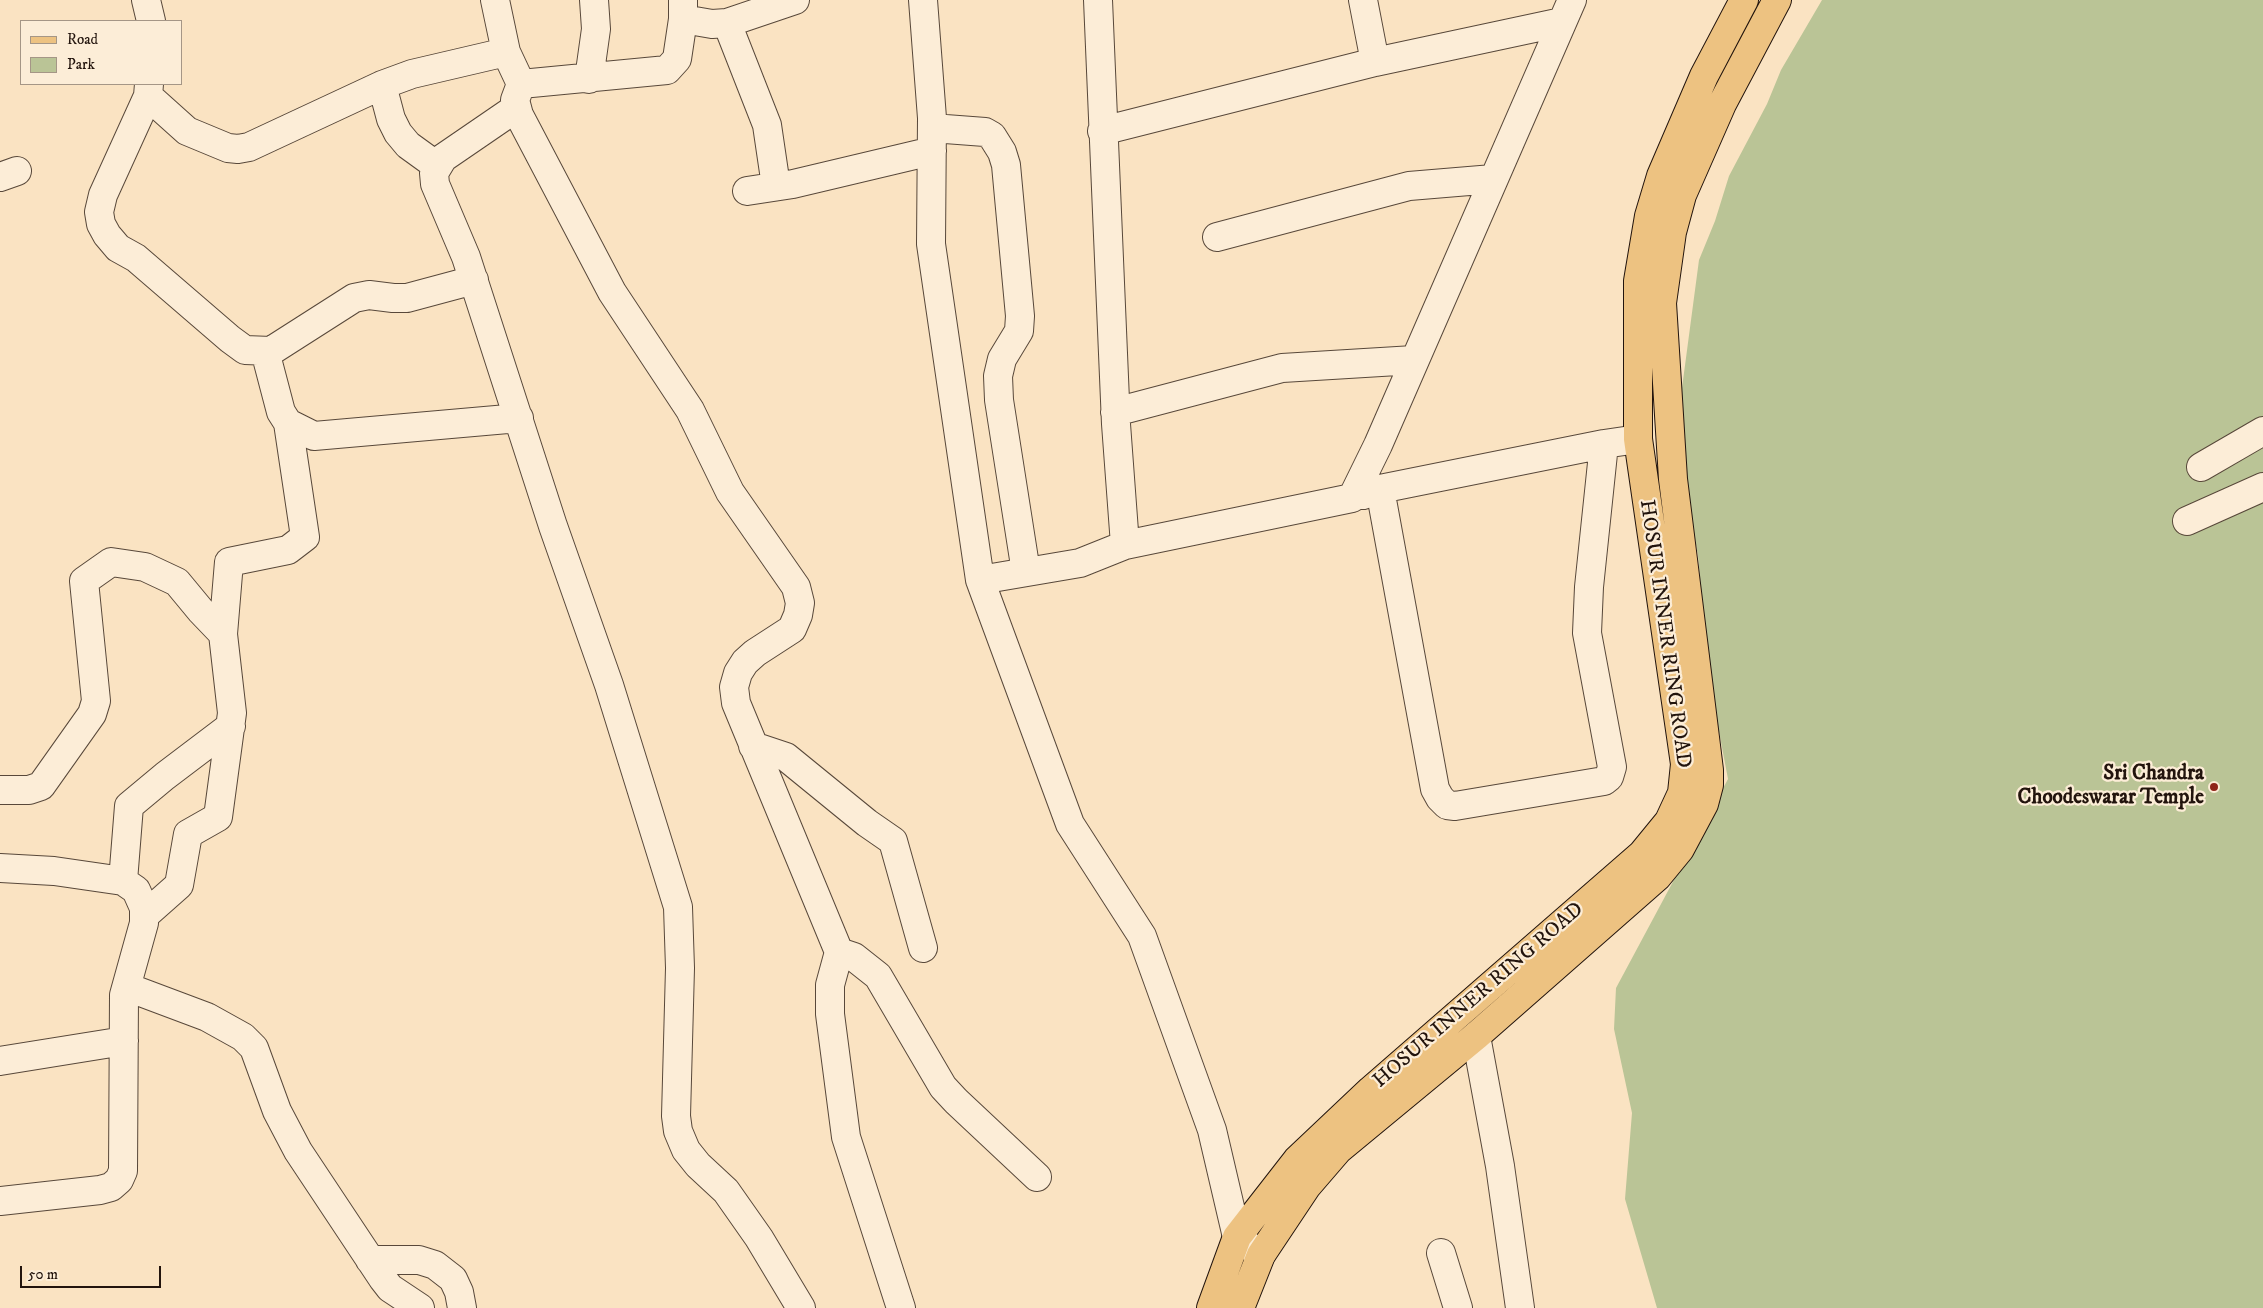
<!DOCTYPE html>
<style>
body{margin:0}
#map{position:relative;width:2263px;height:1308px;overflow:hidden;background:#fae3c2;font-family:"IM FELL DW Pica",serif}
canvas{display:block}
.legend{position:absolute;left:20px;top:20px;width:162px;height:65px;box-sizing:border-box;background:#fcedd7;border:1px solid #a59686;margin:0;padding:6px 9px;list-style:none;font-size:15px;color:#22140d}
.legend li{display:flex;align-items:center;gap:10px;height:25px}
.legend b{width:25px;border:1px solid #a59686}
.scale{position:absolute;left:20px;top:1266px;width:141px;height:22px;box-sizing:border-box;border:2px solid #22140d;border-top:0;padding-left:6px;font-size:15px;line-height:18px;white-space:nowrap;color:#22140d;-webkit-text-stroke:4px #fcedd7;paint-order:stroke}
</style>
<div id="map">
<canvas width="2263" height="1308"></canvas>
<ul class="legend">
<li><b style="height:6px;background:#edc281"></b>Road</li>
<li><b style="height:14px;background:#bac496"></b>Park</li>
</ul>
<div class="scale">50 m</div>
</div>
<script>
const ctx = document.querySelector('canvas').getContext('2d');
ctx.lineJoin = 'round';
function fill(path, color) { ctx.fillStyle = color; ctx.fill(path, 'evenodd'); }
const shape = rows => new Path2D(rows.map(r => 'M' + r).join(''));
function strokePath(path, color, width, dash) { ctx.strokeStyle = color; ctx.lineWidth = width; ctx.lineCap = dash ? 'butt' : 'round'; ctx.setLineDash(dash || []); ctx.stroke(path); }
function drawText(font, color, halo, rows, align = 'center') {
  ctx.font = font + ' "IM FELL DW Pica",serif'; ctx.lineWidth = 4.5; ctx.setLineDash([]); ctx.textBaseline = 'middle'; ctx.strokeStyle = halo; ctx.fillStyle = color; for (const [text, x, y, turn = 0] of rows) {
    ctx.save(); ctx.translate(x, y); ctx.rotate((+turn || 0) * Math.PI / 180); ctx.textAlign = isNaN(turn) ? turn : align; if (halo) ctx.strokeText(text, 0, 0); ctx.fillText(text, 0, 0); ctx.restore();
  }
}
fill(shape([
 [1822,0,2263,0,2263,1308,1657,1308,1625,1199,1632,1113,1614,1029,1616,988,1728,779,1709,679,1698,556,1676,433,1699,260,1715,221,1729,176,1767,104,1781,70]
]), '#bac496');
const minor = shape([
 [146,0,151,21],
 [495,0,506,52,521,84,515,100,519,115,612,292,690,410,730,492,796,587,800,603,798,615,792,629,755,653,745,662,738,673,734,687,736,703,839,952,830,985,830,1014,846,1137,901,1308],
 [923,0,932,118,931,244,980,580],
 [1098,0,1116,424,1125,545],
 [1363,0,1375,62],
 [683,19,712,24,727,23,795,0],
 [727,23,767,125,776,186],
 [589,79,596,29,594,0],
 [149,84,148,96,103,195,99,212,101,224,107,235,118,248,136,258,230,339,245,350,271,351,354,298,369,295,393,298,407,298,474,280],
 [521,84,667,70,677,59,683,19,683,0],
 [382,85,391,119,398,133,408,145,437,166],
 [148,96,187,131,228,148,238,149,249,147,382,85,412,74,506,52],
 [516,108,443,158,434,173,435,184,466,257,553,526,609,685,678,907,680,968,676,1116,678,1131,686,1150,698,1165,726,1191,759,1238,801,1308],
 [932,128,985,132,992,136,1002,152,1006,165,1020,316,1019,331,1002,359,998,376,999,400,1026,572],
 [1102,131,1375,62,1562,22],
 [0,177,17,171],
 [747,191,793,184,932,151],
 [1217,237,1409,186,1493,179],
 [265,351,281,412,288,423,314,436,519,418],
 [1115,412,1282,368,1414,360],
 [2201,467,2263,431],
 [1380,489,1435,789,1440,798,1447,805,1455,806,1604,781,1609,777,1612,767,1587,633,1589,587,1604,444],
 [1363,495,1380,489,1604,444,1638,439],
 [2187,521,2263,487],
 [753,746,786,757,867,823,893,841,923,948],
 [0,790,29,790,41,786,92,714,96,701,84,581,111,562,145,567,177,582,201,611,223,634],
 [0,868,54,871,123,881,136,890,144,908,144,923,124,995,123,1171,119,1180,111,1187,100,1190,0,1201],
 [123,881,129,806,165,776,231,726],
 [144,916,179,885,188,834,218,817,232,713,223,634,229,562,288,550,305,537,288,423],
 [839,952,854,957,878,976,943,1087,956,1101,1037,1177],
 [127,987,207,1017,243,1037,254,1048,277,1111,298,1151,383,1279,390,1288,420,1308],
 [1476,1036,1500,1166,1520,1308],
 [0,1061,124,1041],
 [1441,1253,1458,1308],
 [1261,1255,1237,1237,1212,1130,1142,936,1070,824,980,580,1080,563,1125,545,1352,498,1378,445,1572,0],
 [370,1260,419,1260,435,1265,453,1279,459,1292,462,1308]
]);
const major = shape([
 [1211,1308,1237,1237,1297,1160,1371,1090,1642,854,1669,821,1682,793,1685,764,1638,439,1638,281,1649,216,1661,176,1704,76,1744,0],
 [1240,1308,1261,1255,1307,1186,1338,1150,1476,1036,1657,877,1680,849,1704,804,1709,785,1709,770,1673,479,1662,303,1672,232,1682,195,1722,104,1777,0]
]);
strokePath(minor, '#58483a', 30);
strokePath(major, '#22140d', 30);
strokePath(minor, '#fcedd7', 28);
strokePath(major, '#edc281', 28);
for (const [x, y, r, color] of [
 [2214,787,5,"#8f2418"]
]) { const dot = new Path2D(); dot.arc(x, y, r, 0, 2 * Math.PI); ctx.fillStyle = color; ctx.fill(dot); strokePath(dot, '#fcedd7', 2); }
drawText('21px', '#22140d', '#fcedd7', [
 ["HOSUR INNER RING ROAD",1664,634,82],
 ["HOSUR INNER RING ROAD",1479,996,-41]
]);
drawText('bold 21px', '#22140d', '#fcedd7', [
 ["Sri Chandra",2204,775],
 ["Choodeswarar Temple",2204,799]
], 'right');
</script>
